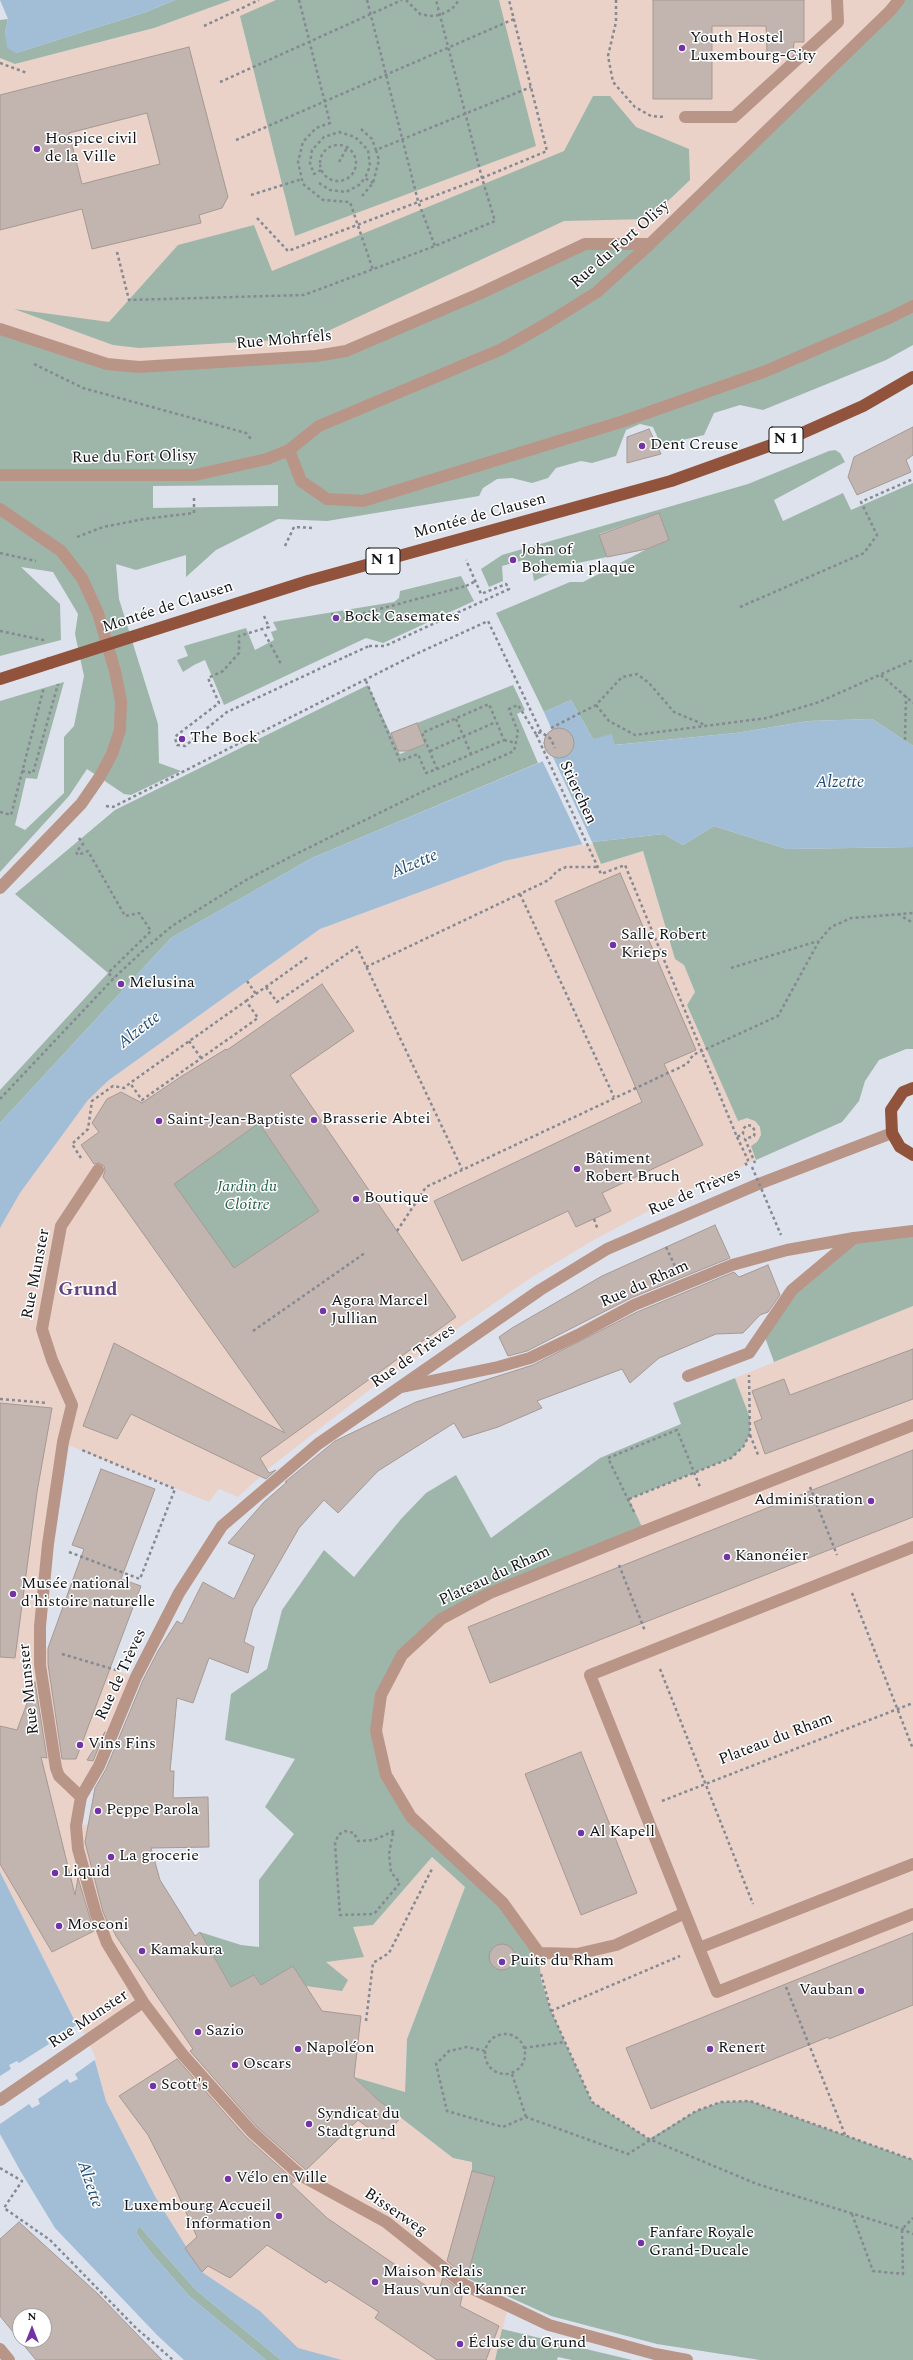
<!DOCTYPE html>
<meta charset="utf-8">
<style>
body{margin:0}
#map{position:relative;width:913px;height:2360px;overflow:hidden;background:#dde2ed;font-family:Spectral,serif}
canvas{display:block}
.north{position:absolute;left:12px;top:2308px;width:40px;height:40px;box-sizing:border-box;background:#fff;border:1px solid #a0a1a2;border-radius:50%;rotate:0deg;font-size:11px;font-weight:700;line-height:16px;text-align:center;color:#111316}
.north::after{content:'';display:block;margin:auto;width:14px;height:18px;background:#7432a7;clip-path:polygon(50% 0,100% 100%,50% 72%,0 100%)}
</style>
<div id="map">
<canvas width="913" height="2360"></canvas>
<div class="north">N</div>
</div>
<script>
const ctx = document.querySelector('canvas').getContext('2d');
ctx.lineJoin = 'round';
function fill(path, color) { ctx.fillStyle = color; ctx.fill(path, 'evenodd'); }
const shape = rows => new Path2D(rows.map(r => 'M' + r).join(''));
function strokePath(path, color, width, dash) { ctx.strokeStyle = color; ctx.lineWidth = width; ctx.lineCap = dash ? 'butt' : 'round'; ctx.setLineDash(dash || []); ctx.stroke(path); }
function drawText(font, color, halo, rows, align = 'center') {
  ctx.font = font + ' Spectral,serif'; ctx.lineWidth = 3; ctx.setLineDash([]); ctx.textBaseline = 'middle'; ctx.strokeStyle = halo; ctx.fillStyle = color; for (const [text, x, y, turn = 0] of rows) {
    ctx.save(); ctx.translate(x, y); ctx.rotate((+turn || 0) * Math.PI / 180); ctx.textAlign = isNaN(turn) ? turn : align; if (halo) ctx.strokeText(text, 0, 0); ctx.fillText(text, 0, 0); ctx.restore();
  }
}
fill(shape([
 [231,0,899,0,650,244,346,351,139,367,0,329,0,58,15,64,154,28],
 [592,842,601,864,643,851,675,959,684,965,695,992,687,1005,738,1120,747,1118,755,1121,760,1127,761,1135,757,1142,751,1146,756,1160,682,1193,592,1241,529,1279,372,1388,273,1465,238,1497,219,1489,209,1502,63,1443,40,1647,136,1677,76,1826,143,1818,157,1869,146,1875,174,1904,195,1936,200,1932,231,1987,254,1975,261,1985,293,1966,325,1962,353,1927,373,1925,432,1857,465,1887,407,2039,405,2092,355,2078,378,2100,453,2158,472,2162,495,2177,466,2285,508,2307,495,2360,342,2360,298,2349,260,2311,202,2272,156,2198,106,2101,95,2061,0,1872,0,1228,20,1193,88,1100,109,1080,320,929,504,861],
 [913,1306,913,2160,846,2137,721,2102,696,2111,649,2139,592,2102,551,2011,541,1980,539,1953,411,1817,386,1775,376,1731,381,1695,402,1655,441,1619,644,1531,629,1499,731,1458,750,1418,735,1378]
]), '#ead2c9');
fill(shape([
 [175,0,231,0,154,28,15,64,0,58,0,20,8,19,5,33,16,53,146,12],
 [276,0,499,0,536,146,295,236,240,16],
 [899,0,913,0,913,345,886,360,763,410,740,405,714,413,704,435,661,445,653,427,640,424,626,430,616,456,592,463,581,461,556,468,548,478,532,483,512,478,497,479,483,488,479,496,327,521,278,519,216,550,186,577,186,555,136,570,116,564,119,599,158,724,159,763,181,771,131,795,124,794,87,769,69,796,0,872,0,701,64,682,37,779,26,778,15,825,25,830,64,793,64,737,74,726,84,676,75,634,78,614,53,572,21,567,60,604,61,640,0,656,0,329,107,364,346,350,585,244,650,244],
 [278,485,278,506,153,508,153,486],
 [593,96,610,96,636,127,689,149,690,180,649,219,564,221,313,338,139,348,113,345,14,309,109,322,178,245,254,225,272,271,564,151],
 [835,450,840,453,845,462,774,500,783,521,843,493,851,510,913,483,913,746,872,719,809,721,736,733,614,745,593,739,571,700,544,712,496,613,570,582,583,582,647,549,668,540,659,513,599,534,607,557,568,565,534,581,532,569,524,560,502,566,503,581,489,587,481,569,502,555,748,484,829,451],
 [461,576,474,601,383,643,366,638,224,705,205,660,194,665,183,672,177,660,188,656,184,646,246,628,255,650,274,640,271,632,277,630,273,622,394,602,399,598,400,591],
 [368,685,400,754,425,744,417,723,513,685,525,710,517,714,538,763,312,858,171,938,0,1123,0,1090,108,973,15,894,115,810],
 [714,826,787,849,913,847,913,1049,906,1049,879,1060,865,1081,859,1101,842,1122,756,1160,751,1146,757,1142,761,1135,760,1127,755,1121,747,1118,738,1121,687,1005,695,992,684,965,675,959,643,851,601,864,592,842,664,834,683,845],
 [259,1123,319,1211,234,1268,174,1184],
 [913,1231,913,1306,774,1362,763,1332,792,1290,854,1238],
 [735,1378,750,1418,750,1434,743,1447,731,1458,629,1499,644,1531,441,1619,402,1655,381,1695,376,1731,386,1775,411,1817,503,1903,539,1953,541,1980,551,2011,592,2102,649,2139,696,2111,721,2102,750,2101,913,2160,913,2360,760,2360,657,2344,551,2316,467,2278,494,2177,472,2171,472,2162,453,2158,378,2100,354,2077,405,2092,407,2039,465,1887,432,1857,373,1925,353,1927,364,1957,326,1962,348,1980,342,1991,306,1986,293,1966,261,1985,254,1975,231,1987,200,1932,241,1945,259,1947,259,1880,294,1834,265,1807,295,1759,225,1740,231,1694,267,1669,282,1610,324,1550,354,1577,401,1519,426,1493,456,1475,491,1538,600,1458,681,1424,673,1403],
 [138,2228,141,2228,196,2290,281,2360,266,2360,189,2296,152,2254,136,2233],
 [502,2329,632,2360,572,2360,558,2357,557,2360,495,2360]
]), '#9eb6a9');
fill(shape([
 [0,0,175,0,146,12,16,53,7,48,5,33,8,19],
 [571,700,593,739,612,734,615,745,736,733,809,721,872,719,913,746,913,847,787,849,714,826,683,845,664,834,592,842,504,861,320,929,109,1080,88,1100,20,1193,0,1228,0,1123,171,938,312,858,553,757,558,758,566,756,572,750,572,737,562,729,552,730,544,712],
 [0,1872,95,2061,106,2101,156,2198,202,2272,260,2311,298,2348,342,2360,281,2360,196,2290,141,2228,138,2228,136,2233,152,2254,189,2296,266,2360,184,2360,158,2336,55,2228,21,2172,0,2134]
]), '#a2bdd6');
fill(shape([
 [551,756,553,757,593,844,583,846,542,760],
 [79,2023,96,2059,75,2074,78,2079,70,2083,67,2079,38,2099,40,2104,32,2108,29,2104,0,2124,0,2076,11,2069,9,2065,17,2061,19,2063,49,2044,47,2040,56,2036,57,2038]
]), '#dde2ed');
const building = shape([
 [653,0,804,0,804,42,794,42,793,53,767,53,766,26,712,26,712,99,653,99,653,0],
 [189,47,228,197,222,208,199,215,201,223,92,249,82,209,0,230,0,95,189,47],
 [147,113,160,164,82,184,69,133,147,113],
 [913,427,913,455,906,460,911,472,857,495,848,477,854,457,913,427],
 [649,429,661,454,627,463,627,437,649,429],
 [659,513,669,540,647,549,607,557,599,535,659,513],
 [417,723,425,744,408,751,398,751,391,733,417,723],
 '544 743a15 15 0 1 1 30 0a15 15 0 1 1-30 0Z',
 [620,873,696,1050,664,1064,703,1145,602,1193,611,1211,576,1227,568,1211,462,1261,434,1201,642,1102,555,901,620,873],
 [322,984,354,1031,290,1075,456,1317,260,1458,269,1473,276,1470,266,1479,131,1414,117,1439,83,1426,114,1343,285,1433,103,1177,105,1171,104,1166,99,1163,94,1164,81,1145,99,1132,92,1123,107,1099,121,1092,142,1103,182,1076,226,1049,227,1050,322,984],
 [259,1123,319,1211,234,1268,174,1184,259,1123],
 [715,1225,730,1258,631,1298,527,1351,508,1356,499,1337,512,1328,602,1276,715,1225],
 [768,1265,780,1295,768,1312,760,1315,743,1333,716,1334,659,1358,630,1383,622,1369,537,1401,542,1408,498,1427,463,1438,454,1423,378,1471,338,1513,324,1500,299,1528,253,1608,244,1642,254,1647,248,1673,209,1658,193,1703,177,1698,170,1771,174,1771,173,1798,208,1797,209,1847,151,1848,160,1880,195,1936,200,1932,231,1987,254,1975,261,1985,293,1966,322,2011,361,2016,354,2077,378,2100,401,2117,383,2139,358,2120,306,2170,257,2127,190,2051,193,2049,116,1936,110,1923,108,1924,103,1912,85,1842,95,1788,106,1769,143,1680,158,1651,177,1621,182,1624,203,1582,234,1599,255,1555,228,1543,264,1502,287,1482,285,1482,335,1441,416,1402,533,1365,637,1312,734,1272,739,1277,768,1265],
 [913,1349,913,1399,765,1454,754,1422,762,1419,752,1391,784,1379,790,1395,913,1349],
 [0,1403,52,1408,37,1492,15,1658,0,1657,0,1403],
 [913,1450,913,1517,490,1683,468,1627,913,1450],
 [101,1469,155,1489,121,1579,141,1586,76,1759,62,1759,48,1664,48,1648,84,1549,72,1545,101,1469],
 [35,1682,47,1758,41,1757,75,1895,78,1878,94,1931,52,1952,0,1864,0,1726,17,1730,35,1682],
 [105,1732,93,1761,87,1760,105,1732],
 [581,1752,637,1893,581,1915,525,1774,581,1752],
 [913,1933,913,2005,829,2039,828,2037,651,2109,626,2048,913,1933],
 '489 1957a13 13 0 1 1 26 0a13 13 0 1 1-26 0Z',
 [177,2059,246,2137,295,2181,291,2184,327,2218,438,2294,443,2277,463,2292,460,2306,499,2326,486,2360,437,2360,375,2318,379,2312,329,2280,326,2283,267,2245,230,2278,208,2266,202,2272,185,2248,197,2237,176,2190,148,2135,119,2096,177,2059],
 [472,2171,495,2177,467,2277,447,2261,472,2171],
 [19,2222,98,2294,162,2360,36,2360,0,2316,0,2239,19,2222],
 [20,2316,44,2316,44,2340,20,2340,20,2316]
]);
fill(building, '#c2b5b0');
strokePath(building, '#a59994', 1);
strokePath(shape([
 [299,0,330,123,316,128,303,142,298,162,303,184,323,200,350,202,373,270],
 [367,0,418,201,435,246],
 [406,0,420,14,430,16,440,15,452,9,459,0],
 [616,0,616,22,608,56,613,82,635,107,651,116,665,117],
 [204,26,259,0],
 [0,63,27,73],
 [220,82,402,0],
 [361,129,372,139,376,150,531,87],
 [236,140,514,19],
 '320 163a18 18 0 1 1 36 0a18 18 0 1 1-36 0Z',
 [339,162,348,146],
 [321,170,314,174,310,163,312,150,324,137,339,132,355,137,368,150,370,166,365,178],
 [319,183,330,190,346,192,359,185,365,178,373,183],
 [251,195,302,179],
 [362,196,373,183,379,160,376,150],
 [257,218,288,251,482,178,436,0],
 [117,252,129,300,304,295,435,246,495,221,482,178,547,151,509,0],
 [34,364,83,388,246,433,252,440],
 [77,537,103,527,144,519,194,513,194,496],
 [285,546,294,527,314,528],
 [0,553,36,561],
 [466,586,476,581],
 [740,607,864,553,877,535,861,502,913,479],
 [332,613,334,621,357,615],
 [264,616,269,627,239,636,239,653,223,671,208,678,219,703,177,735,175,738,177,745,185,746,227,712,349,655],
 [0,631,43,640,44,643],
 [265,634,282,666],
 [369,646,385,646,509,589,506,584,481,594,466,560],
 [881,675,913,703],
 [366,681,400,761,418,754,426,773,437,769,504,740,489,704,422,733,437,769],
 [596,705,609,721,635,735,767,718,819,702,913,660],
 [456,719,471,754],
 [551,728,596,705,622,677,637,674,649,683,674,712,705,725],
 [541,732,536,734,601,874,625,865,737,1137,743,1134,743,1129,747,1125,752,1126,755,1131,754,1136,745,1139,755,1163],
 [504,740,516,743],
 [905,740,906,696],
 [430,751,496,722],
 [22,771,33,773,58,684],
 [106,806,113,807,414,655,488,621,541,732,551,739,555,748],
 [0,812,11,815,44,687],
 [79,838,83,844,76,852,78,855,88,851,125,916,139,913,151,931,108,973,114,978],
 [520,894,614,1097],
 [898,914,913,923],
 [366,967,549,880,557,871,566,867,598,867],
 [731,968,818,941],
 [247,981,256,994],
 [266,987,277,1002,357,947,462,1169],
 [246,1001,308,957],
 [189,1041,201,1058],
 [0,1099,114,978,146,948,172,926,246,880,294,855,428,789,514,751,518,732,509,709,518,705,536,734],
 [737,1137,748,1160,745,1162,747,1166],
 [81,1158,72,1144,88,1129,92,1101,113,1086,124,1088,130,1083,246,1001,258,1018,142,1100,130,1083],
 [594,1219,598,1230],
 [397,1231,426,1187,687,1064,693,1055,778,1016,819,941,831,927,851,918,913,913],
 [666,1247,675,1266],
 [253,1331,365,1253],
 [0,1399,47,1403],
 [750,1435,759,1457],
 [810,1487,837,1555],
 [629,1499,731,1458,743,1447,750,1434,749,1375],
 [634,1512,608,1458,677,1430,700,1487],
 [69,1552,140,1579,175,1489,82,1450],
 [619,1565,645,1631],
 [852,1593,913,1749],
 [62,1654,116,1670],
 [660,1669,753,1904],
 [662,1801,913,1703],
 [393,1833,389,1854,391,1872,400,1883,374,1914,340,1915,335,1844,338,1835,345,1831,354,1833,358,1841,374,1840,396,1830],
 [541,1974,551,2011,592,2102,649,2139,757,2184,902,2229,913,2234],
 [786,1987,846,2137],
 [551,2011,680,1956],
 [366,2021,373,1963,389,1953,433,1867],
 '485 2054a20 20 0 1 1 40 0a20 20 0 1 1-40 0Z',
 [524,2048,565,2042],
 [485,2051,467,2047,449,2051,436,2064,447,2111,503,2127,526,2117,628,2154,696,2111,721,2102,750,2101,913,2160],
 [512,2074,526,2117],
 [0,2168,22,2181,4,2208,50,2240,136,2328,173,2360],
 [852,2214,873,2271,903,2274,902,2229,913,2218]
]), '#858991', 2.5, [3, 3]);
strokePath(shape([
 [685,117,734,117,838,22,837,0],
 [688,1376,749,1353,792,1290,854,1238],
 [644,1531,490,1593,441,1619,402,1655,381,1695,376,1731,386,1775,411,1817,503,1903,539,1953,577,1954,616,1945,685,1913],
 [913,1547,590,1675,699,1948,913,1864],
 [699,1948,717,1992,913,1914]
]), '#b99587', 12);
strokePath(shape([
 [0,329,107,364,139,367,316,356,346,351,479,294,585,244,650,244],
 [289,450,301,481,327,499,363,501,624,421,766,371,889,318,913,306],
 [0,475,195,475,267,459,289,450,319,426,502,349,546,324,597,292,650,244,890,11,899,0],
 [0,509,61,551,82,578,98,613,115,671,121,701,120,730,112,754,99,778,81,804,0,888],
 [402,1387,498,1367,530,1358,578,1335,634,1305,732,1265,787,1250,854,1238,913,1231],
 [644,1531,913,1425],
 [81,1797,59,1776,56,1768,40,1665,40,1626,48,1544,63,1442,72,1405,52,1360,42,1329,61,1226,98,1170],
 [0,2100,143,2002],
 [0,2349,9,2360],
 [687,2360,655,2354,549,2325,465,2285,386,2222,300,2175,252,2132,183,2055,143,2002,107,1943,96,1914,78,1849,76,1826,81,1797,99,1766,136,1677,179,1593,222,1526,318,1444,540,1290,607,1249,756,1185,892,1133]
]), '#b99587', 12);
strokePath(shape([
 [147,632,308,581,671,481,791,438,863,406,913,377],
 [0,679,50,663],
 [913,1088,903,1092,891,1110,892,1133,900,1147,913,1155]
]), '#91533b', 12);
strokePath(shape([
 [357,615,466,586],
 [349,655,369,646],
 [752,1167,781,1235]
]), '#858991', 2.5, [3, 3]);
strokePath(shape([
 [50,663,147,632]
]), '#91533b', 12);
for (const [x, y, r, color] of [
 [682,48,4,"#7432a7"],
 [37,149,4,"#7432a7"],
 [642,446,4,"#7432a7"],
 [513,560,4,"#7432a7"],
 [336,618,4,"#7432a7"],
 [182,739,4,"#7432a7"],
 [613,945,4,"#7432a7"],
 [121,984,4,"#7432a7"],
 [314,1120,4,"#7432a7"],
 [159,1121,4,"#7432a7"],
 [577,1169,4,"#7432a7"],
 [356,1199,4,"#7432a7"],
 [323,1311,4,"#7432a7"],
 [871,1501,4,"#7432a7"],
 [727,1557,4,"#7432a7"],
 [13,1594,4,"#7432a7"],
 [80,1745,4,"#7432a7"],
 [98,1811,4,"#7432a7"],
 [581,1833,4,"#7432a7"],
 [111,1857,4,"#7432a7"],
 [55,1873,4,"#7432a7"],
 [59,1926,4,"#7432a7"],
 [142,1951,4,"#7432a7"],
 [502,1962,4,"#7432a7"],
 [861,1991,4,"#7432a7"],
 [198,2032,4,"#7432a7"],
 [298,2049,4,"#7432a7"],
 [710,2049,4,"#7432a7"],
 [235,2065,4,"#7432a7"],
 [153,2086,4,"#7432a7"],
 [309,2124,4,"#7432a7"],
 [228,2179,4,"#7432a7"],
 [279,2216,4,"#7432a7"],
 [641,2243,4,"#7432a7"],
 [375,2282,4,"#7432a7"],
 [460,2344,4,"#7432a7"]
]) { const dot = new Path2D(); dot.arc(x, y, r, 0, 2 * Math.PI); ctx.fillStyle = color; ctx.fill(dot); strokePath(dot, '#fff', 1.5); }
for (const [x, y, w] of [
 [786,440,34],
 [383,561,34]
]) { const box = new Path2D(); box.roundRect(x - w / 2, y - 13, w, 26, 3); ctx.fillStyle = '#fff'; ctx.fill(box); strokePath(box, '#111316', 1); }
drawText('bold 15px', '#111316', null, [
 ["N 1",786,440],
 ["N 1",383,561]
]);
drawText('16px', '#111316', '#fff', [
 ["Youth Hostel",690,39],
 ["Luxembourg-City",690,57],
 ["Hospice civil",45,140],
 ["de la Ville",45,158],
 ["Dent Creuse",650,446],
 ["John of",521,551],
 ["Bohemia plaque",521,569],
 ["Bock Casemates",344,618],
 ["The Bock",190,739],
 ["Salle Robert",621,936],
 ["Krieps",621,954],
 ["Melusina",129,984],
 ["Brasserie Abtei",322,1120],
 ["Saint-Jean-Baptiste",167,1121],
 ["Bâtiment",585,1160],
 ["Robert Bruch",585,1178],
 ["Boutique",364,1199],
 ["Agora Marcel",331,1302],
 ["Jullian",331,1320],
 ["Administration",863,1501,"right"],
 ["Kanonéier",735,1557],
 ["Musée national",21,1585],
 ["d'histoire naturelle",21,1603],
 ["Vins Fins",88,1745],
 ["Peppe Parola",106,1811],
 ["Al Kapell",589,1833],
 ["La grocerie",119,1857],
 ["Liquid",63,1873],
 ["Mosconi",67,1926],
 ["Kamakura",150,1951],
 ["Puits du Rham",510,1962],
 ["Vauban",853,1991,"right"],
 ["Sazio",206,2032],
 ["Napoléon",306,2049],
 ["Renert",718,2049],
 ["Oscars",243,2065],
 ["Scott's",161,2086],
 ["Syndicat du",317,2115],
 ["Stadtgrund",317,2133],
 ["Vélo en Ville",236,2179],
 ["Luxembourg Accueil",271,2207,"right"],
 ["Information",271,2225,"right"],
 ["Fanfare Royale",649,2234],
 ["Grand-Ducale",649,2252],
 ["Maison Relais",383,2273],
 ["Haus vun de Kanner",383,2291],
 ["Écluse du Grund",468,2344]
], 'left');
drawText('16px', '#111316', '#fff', [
 ["Rue du Fort Olisy",621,245,-41],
 ["Rue Mohrfels",284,341,-5],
 ["Rue du Fort Olisy",134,458,-1],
 ["Montée de Clausen",480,517,-15],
 ["Montée de Clausen",168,608,-18],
 ["Stierchen",577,793,65],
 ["Rue de Trèves",695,1193,-23],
 ["Rue Munster",37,1274,-79],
 ["Rue du Rham",645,1285,-24],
 ["Rue de Trèves",414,1357,-35],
 ["Plateau du Rham",495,1577,-25],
 ["Rue de Trèves",122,1675,-65],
 ["Rue Munster",30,1689,-96],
 ["Plateau du Rham",776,1740,-21],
 ["Rue Munster",89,2020,-34],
 ["Bisserweg",395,2213,34]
]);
drawText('italic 16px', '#276349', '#fff', [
 ["Jardin du",247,1188],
 ["Cloître",247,1206]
]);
drawText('italic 17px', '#204a6e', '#fff', [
 ["Alzette",840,784],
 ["Alzette",415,865,-23],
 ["Alzette",140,1031,-38],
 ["Alzette",89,2185,71]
]);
drawText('bold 20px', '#644581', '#fff', [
 ["Grund",88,1291]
]);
</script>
